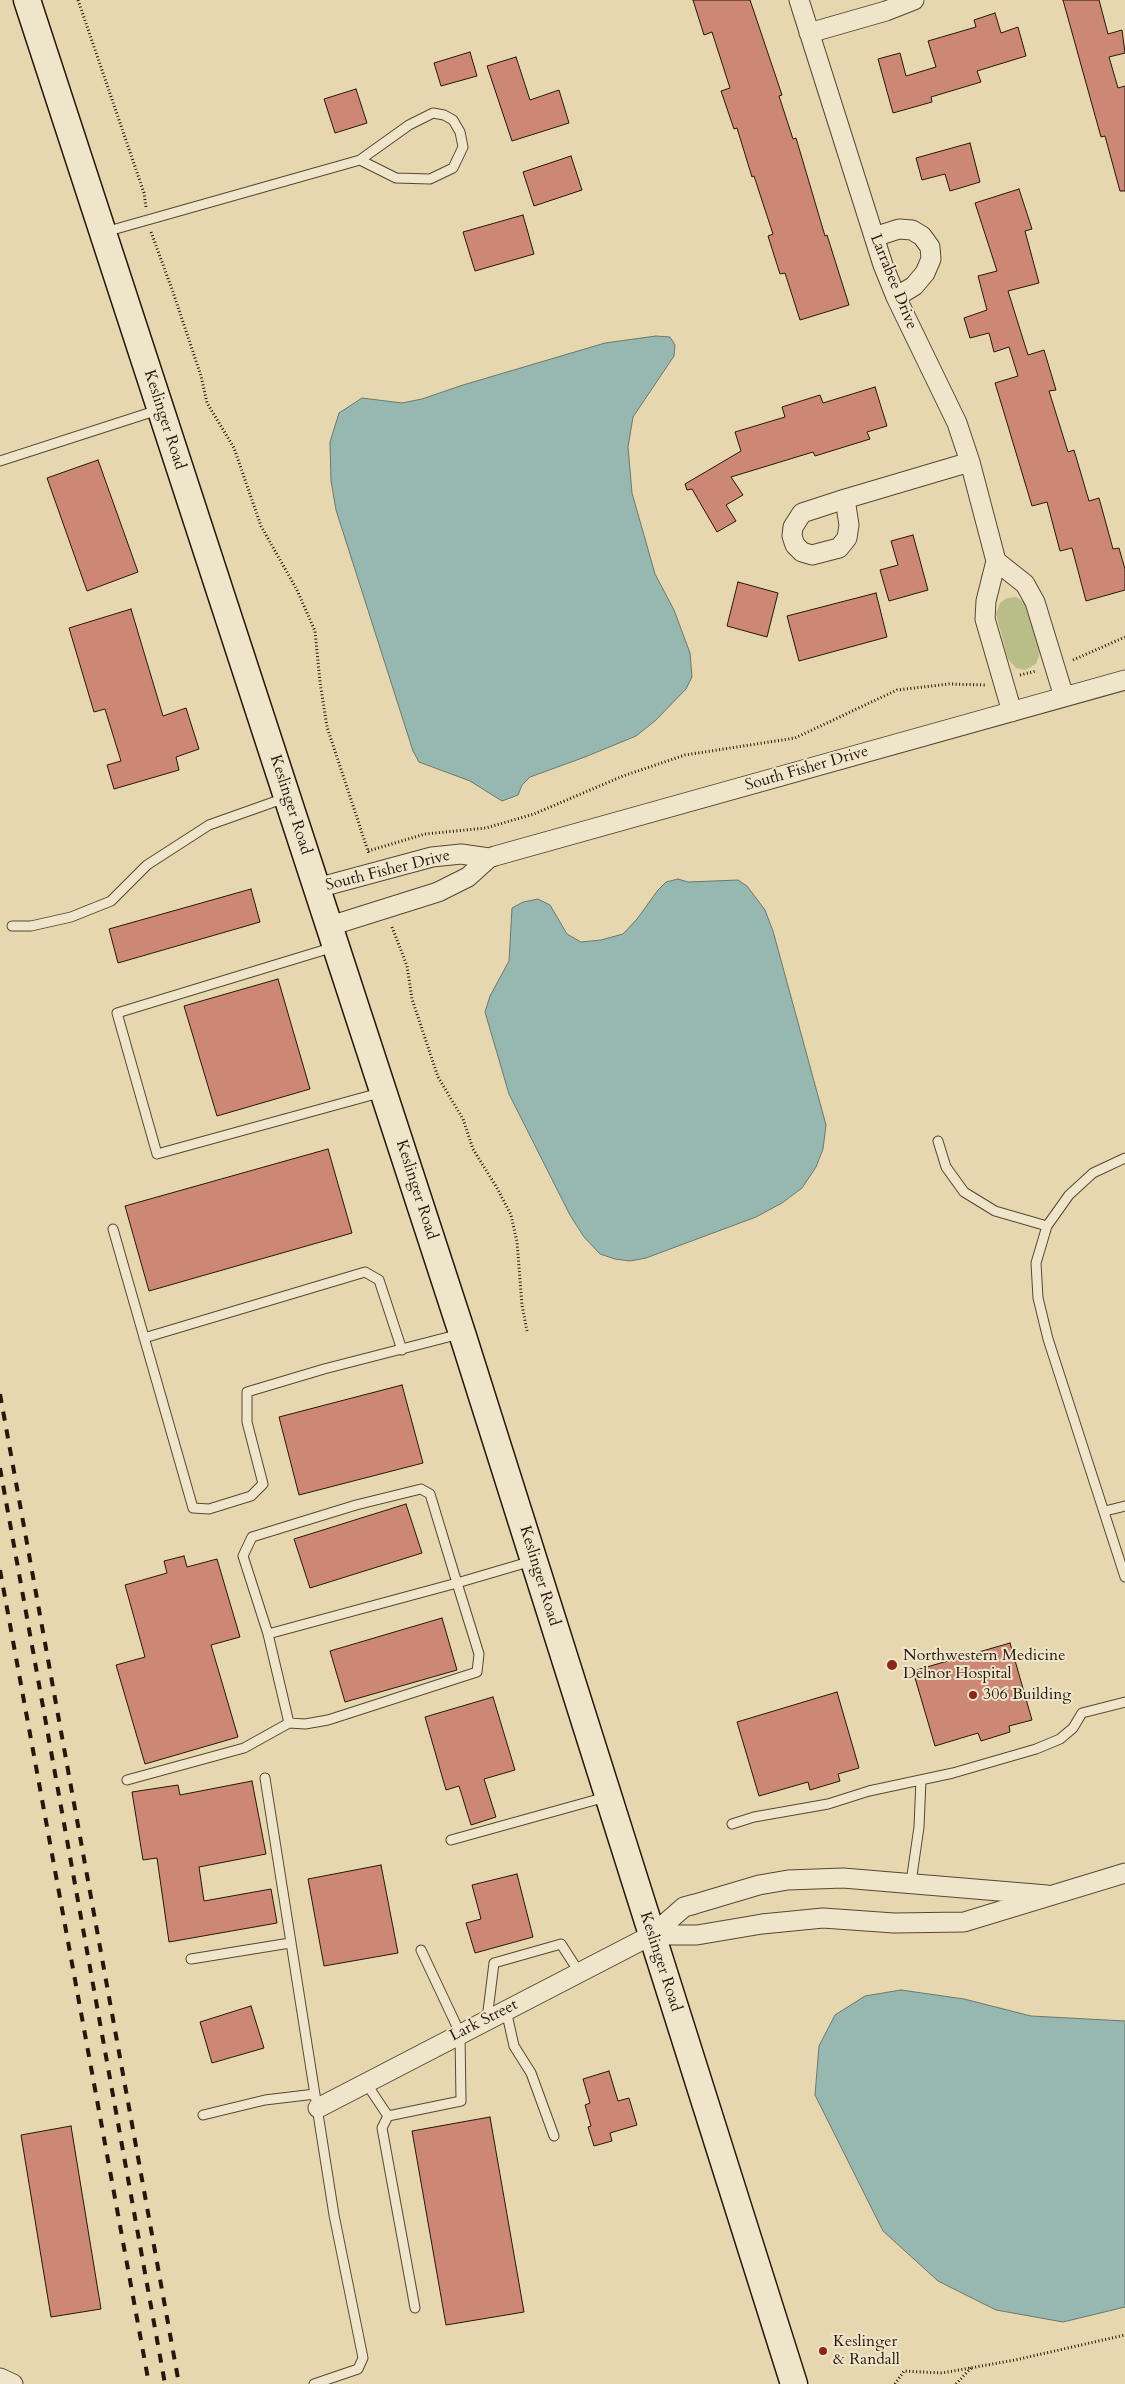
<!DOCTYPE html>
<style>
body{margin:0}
canvas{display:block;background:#e7d7af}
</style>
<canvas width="1125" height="2384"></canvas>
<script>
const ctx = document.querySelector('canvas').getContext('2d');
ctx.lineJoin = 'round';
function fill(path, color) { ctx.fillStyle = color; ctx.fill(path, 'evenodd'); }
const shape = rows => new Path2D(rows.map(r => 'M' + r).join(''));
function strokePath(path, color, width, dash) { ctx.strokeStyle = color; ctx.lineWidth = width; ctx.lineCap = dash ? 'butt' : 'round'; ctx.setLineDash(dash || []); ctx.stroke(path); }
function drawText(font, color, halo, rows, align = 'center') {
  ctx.font = font + ' Cardo,serif'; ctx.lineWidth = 4; ctx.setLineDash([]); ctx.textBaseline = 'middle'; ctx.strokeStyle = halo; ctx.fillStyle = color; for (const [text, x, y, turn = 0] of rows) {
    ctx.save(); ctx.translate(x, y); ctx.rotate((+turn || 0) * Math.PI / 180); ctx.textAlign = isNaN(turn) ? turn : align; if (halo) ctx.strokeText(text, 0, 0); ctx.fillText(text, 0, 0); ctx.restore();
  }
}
fill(shape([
 [1016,597,1024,602,1028,608,1040,653,1036,664,1025,670,1016,668,1008,659,996,614,1000,603,1007,598]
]), '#b9bd88');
const water = shape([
 [656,336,670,337,675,345,674,356,633,417,628,447,632,493,655,574,674,610,690,653,692,677,686,689,656,720,636,736,585,757,530,777,522,785,518,795,502,801,470,781,419,762,413,751,336,510,331,481,330,442,339,413,362,398,402,403,422,399,463,385,605,343,656,336],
 [678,879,688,882,738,880,747,886,765,910,773,931,826,1125,823,1149,816,1167,802,1188,782,1203,756,1217,646,1258,630,1261,615,1259,600,1254,584,1237,570,1215,509,1094,485,1012,490,996,509,961,512,908,523,902,538,899,550,905,567,934,581,942,601,940,623,934,637,919,658,890,666,882,678,879],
 [901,1990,964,1999,1031,2016,1125,2021,1125,2307,1063,2322,996,2310,938,2281,883,2231,815,2095,819,2046,835,2015,865,1996,901,1990]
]);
fill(water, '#97b8b0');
strokePath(water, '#69786e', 1);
const building = shape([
 [693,0,750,0,782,95,779,96,793,139,796,138,825,236,827,235,849,305,800,320,785,273,780,274,768,236,773,234,754,176,752,177,737,128,734,129,721,91,730,88,712,32,704,35,693,0],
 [1063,0,1099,0,1108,34,1122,30,1125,53,1109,57,1118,88,1125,86,1125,191,1120,191,1105,136,1101,137,1063,0],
 [995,13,1001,33,1018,27,1026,56,977,71,981,82,931,97,932,102,893,113,878,59,900,53,906,76,936,67,928,41,976,27,974,20,995,13],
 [470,52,477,76,441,86,434,63,470,52],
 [516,57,530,100,559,90,569,123,512,141,487,66,516,57],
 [356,89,367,123,335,133,324,99,356,89],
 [970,143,980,182,950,191,945,174,922,180,916,158,970,143],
 [571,156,582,190,534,206,523,172,571,156],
 [1019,189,1032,229,1025,231,1039,283,1008,291,1028,355,1044,350,1056,390,1049,391,1068,452,1074,450,1089,501,1099,498,1113,549,1119,548,1125,569,1125,590,1086,601,1072,548,1060,551,1047,502,1032,506,1002,406,995,383,1018,376,1009,347,994,352,989,333,970,338,964,318,987,310,978,276,997,271,975,203,1019,189],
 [523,215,534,254,475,271,463,232,523,215],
 [875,387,887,426,867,432,870,439,815,456,813,452,731,477,743,495,726,505,736,521,717,532,692,489,687,490,685,484,741,451,735,432,785,417,782,407,820,395,823,403,875,387],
 [98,460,138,572,87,591,47,478,98,460],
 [913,535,928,590,889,601,880,570,898,565,891,541,913,535],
 [738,582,778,593,767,637,727,626,738,582],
 [876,593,887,637,799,661,787,616,876,593],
 [131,609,163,716,186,708,199,749,176,757,179,770,114,789,107,765,121,761,105,709,94,712,69,628,131,609],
 [251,889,260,922,118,963,109,929,251,889],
 [278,979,310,1089,217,1116,184,1006,278,979],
 [328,1149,352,1233,149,1291,125,1206,328,1149],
 [402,1385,423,1463,299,1495,279,1417,402,1385],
 [406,1504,422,1553,310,1588,294,1539,406,1504],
 [184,1556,187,1567,217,1559,240,1637,211,1645,238,1737,145,1764,116,1665,145,1657,125,1585,167,1573,164,1561,184,1556],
 [442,1618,457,1670,345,1702,330,1651,442,1618],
 [1010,1643,1032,1720,1009,1726,1010,1732,981,1741,978,1733,935,1746,913,1671,1010,1643],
 [837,1692,859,1768,838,1774,840,1781,810,1790,808,1782,759,1796,737,1722,837,1692],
 [493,1697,515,1770,484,1779,496,1817,471,1825,459,1786,446,1790,425,1717,493,1697],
 [252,1781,266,1854,199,1867,204,1901,271,1889,277,1923,169,1942,157,1858,143,1860,132,1792,178,1785,180,1795,252,1781],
 [381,1865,398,1953,324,1966,308,1879,381,1865],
 [517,1874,533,1937,475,1953,466,1923,481,1919,472,1885,517,1874],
 [251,2006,264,2048,212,2063,200,2022,251,2006],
 [609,2071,618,2101,629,2098,637,2125,610,2133,612,2141,594,2146,588,2127,591,2126,585,2105,590,2103,583,2079,609,2071],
 [490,2117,524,2312,446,2325,412,2131,490,2117],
 [71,2126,101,2309,51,2317,21,2135,71,2126]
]);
fill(building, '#cd8875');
strokePath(building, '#25170b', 1);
const service = shape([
 [105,232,360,160,409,125,433,113,444,115,453,120,460,132,463,147,453,168,430,179,396,178,360,160],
 [0,461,158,410],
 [12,926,31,926,71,917,111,901,147,865,209,825,285,798],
 [334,947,117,1013,157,1154,383,1092],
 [938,1141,946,1167,964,1192,995,1211,1047,1226],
 [1125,1158,1093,1173,1069,1195,1047,1226,1036,1263,1038,1298,1048,1339,1125,1577],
 [113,1229,193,1508,209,1509,251,1496,263,1484,247,1422,247,1392,324,1369,460,1334],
 [144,1338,365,1272,379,1280,402,1350],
 [1105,1511,1125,1506],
 [268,1634,289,1723,305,1724,328,1720,477,1672,479,1654,457,1583,430,1494,421,1489,356,1505,252,1537,243,1556,268,1634,457,1583,532,1561],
 [265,1778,334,2215,363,2358,358,2369,314,2384],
 [127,1780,244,1748,289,1723],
 [732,1824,754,1817,828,1804,869,1791,953,1773,1036,1749,1060,1739,1073,1728,1082,1713,1125,1702],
 [451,1840,606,1797],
 [911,1882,919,1827,921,1780],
 [191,1959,290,1943],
 [506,2010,514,2046,531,2073,554,2136],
 [487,2019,494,1963,561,1944,579,1972],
 [366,2083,388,2116],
 [203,2115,265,2100,315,2094],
 [415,2308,382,2128,388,2116,461,2101,460,2033,421,1950]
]);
const minor = shape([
 [799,0,883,265,896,297,957,423,970,462,996,561],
 [809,33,886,11,914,0],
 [874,237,899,229,912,230,922,236,930,247,931,259,925,273,914,286,896,297],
 [845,499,849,525,847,538,839,548,812,555,802,552,795,545,792,536,793,527,802,513,845,499,970,462],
 [1012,712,985,619,986,601,996,561,1025,584,1035,602,1064,697],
 [317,888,432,857,461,854,489,858],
 [330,926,438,892,468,877,489,858,495,856,1125,680],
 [652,1935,697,1935,762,1924,823,1918,894,1923,964,1922,1125,1873],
 [318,2108,652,1935,684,1907,695,1904,759,1885,788,1880,843,1878,1047,1895],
 [0,2378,13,2384]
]);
const secondary = shape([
 [27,0,462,1333,794,2384]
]);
strokePath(service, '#564734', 11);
strokePath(minor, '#564734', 21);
strokePath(secondary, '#25170b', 29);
strokePath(shape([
 [78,0,144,193,146,207],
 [151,232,173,292,201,376,207,403,234,448,261,526,297,590,315,631,320,682,327,727,369,854],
 [1073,660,1125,637],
 [1020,675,1036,671],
 [368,851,425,834,486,828,534,814,623,776,685,755,795,738,897,690,949,684,985,685],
 [392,927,407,966,412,999,438,1077,463,1119,473,1149,497,1188,511,1215,517,1242,522,1305,527,1331],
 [895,2384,904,2371,942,2373,1015,2360,1125,2335],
 [956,2384,971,2368]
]), '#25170b', 3, [1, 2.5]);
strokePath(service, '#efe5cb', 9);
strokePath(minor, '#efe5cb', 19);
strokePath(secondary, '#efe5cb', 26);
strokePath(shape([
 [0,1394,179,2384],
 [0,1468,165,2384],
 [0,1570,149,2384]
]), '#25170b', 4, [9, 9]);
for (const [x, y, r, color] of [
 [892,1665,6,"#8f2418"],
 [973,1695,5,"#8f2418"],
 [823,2351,5,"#8f2418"]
]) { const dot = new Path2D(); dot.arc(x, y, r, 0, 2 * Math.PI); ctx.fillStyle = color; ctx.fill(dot); strokePath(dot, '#efe5cb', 2); }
drawText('16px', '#25170b', '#efe5cb', [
 ["Larrabee Drive",893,282,68],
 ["Keslinger Road",164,420,72],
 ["South Fisher Drive",807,769,-16],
 ["Keslinger Road",290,805,72],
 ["South Fisher Drive",388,871,-14],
 ["Keslinger Road",416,1190,72],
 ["Keslinger Road",539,1576,73],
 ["Keslinger Road",660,1962,72],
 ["Lark Street",484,2021,-27]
]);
drawText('16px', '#25170b', '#efe5cb', [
 ["Northwestern Medicine",903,1656],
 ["Delnor Hospital",903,1674],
 ["306 Building",983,1695],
 ["Keslinger",833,2342],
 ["& Randall",833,2360]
], 'left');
</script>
